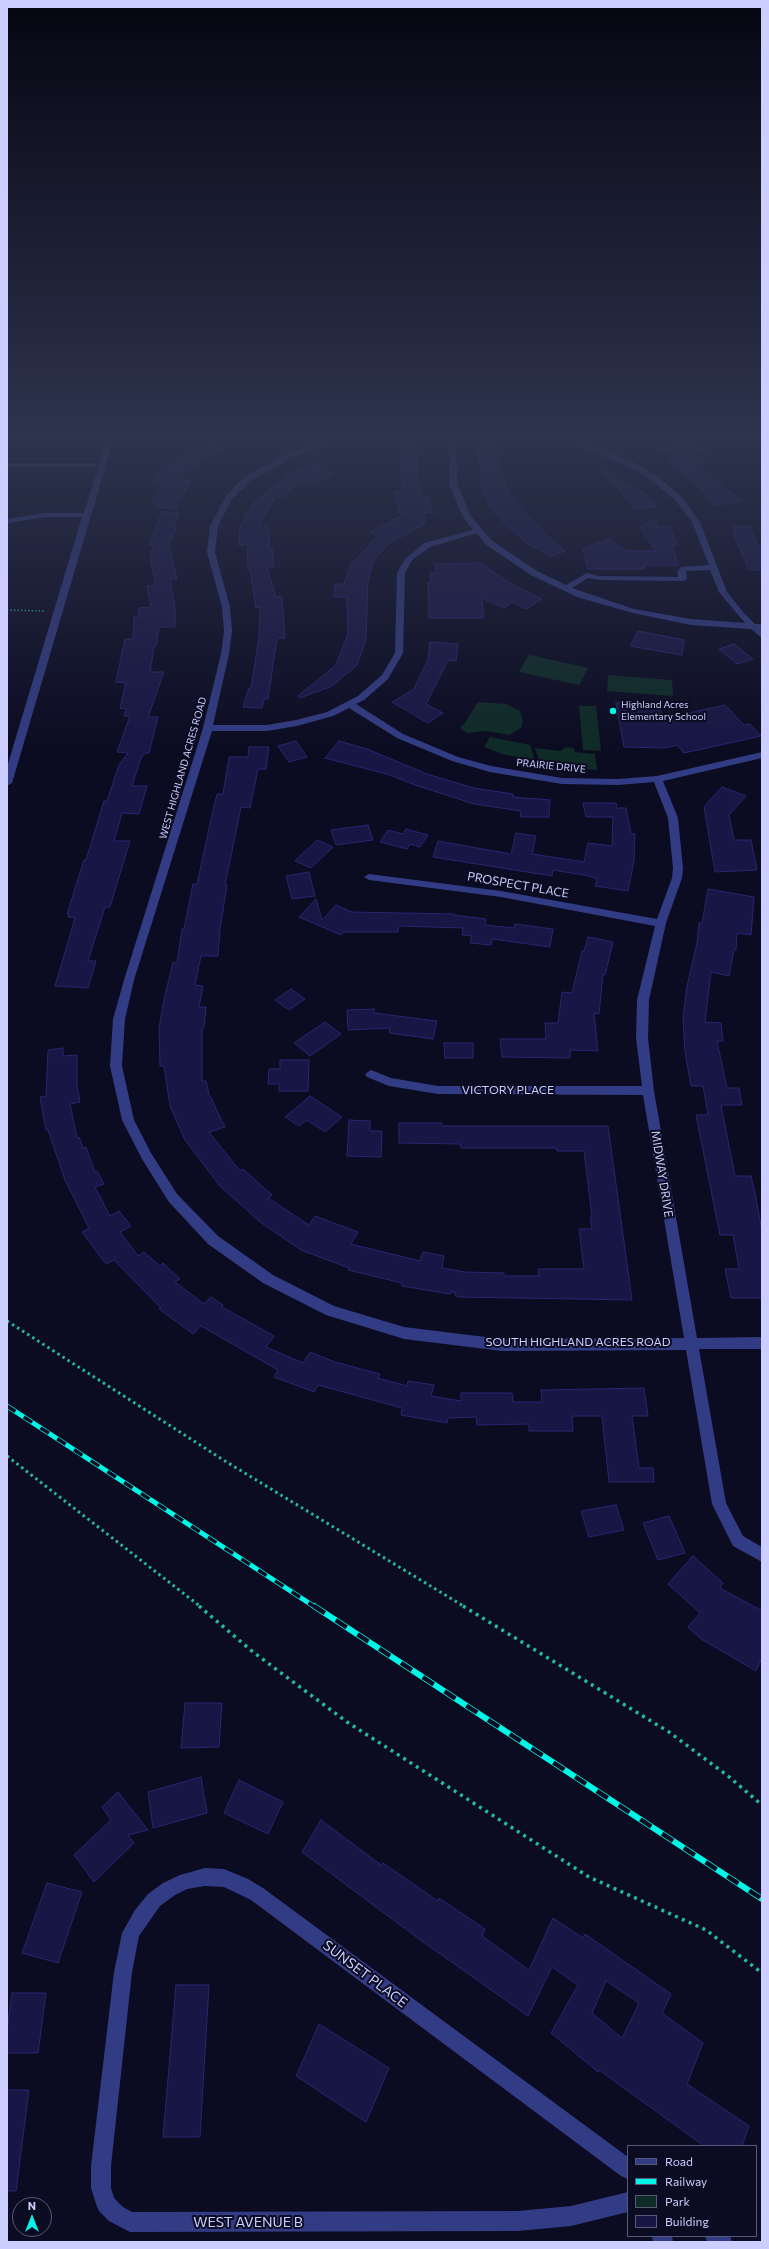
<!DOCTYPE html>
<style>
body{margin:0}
#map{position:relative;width:769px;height:2249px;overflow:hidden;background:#0b0b21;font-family:Commissioner,sans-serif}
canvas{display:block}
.frame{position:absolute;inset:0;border:8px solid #cbceff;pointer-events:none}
.legend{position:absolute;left:627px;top:2145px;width:130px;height:92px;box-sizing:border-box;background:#0b0b21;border:1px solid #58597a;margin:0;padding:5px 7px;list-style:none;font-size:12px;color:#cbceff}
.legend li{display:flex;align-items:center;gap:8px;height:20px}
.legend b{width:20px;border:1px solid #58597a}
.north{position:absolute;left:12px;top:2197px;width:40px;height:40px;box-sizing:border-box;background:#0b0b21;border:1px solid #58597a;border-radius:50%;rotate:0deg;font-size:11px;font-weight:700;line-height:16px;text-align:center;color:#cbceff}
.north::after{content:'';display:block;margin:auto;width:14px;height:18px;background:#00f6e7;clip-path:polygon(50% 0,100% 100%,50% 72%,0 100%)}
</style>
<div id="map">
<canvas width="769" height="2249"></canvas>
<div class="frame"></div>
<ul class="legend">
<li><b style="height:5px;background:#323c84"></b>Road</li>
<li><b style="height:5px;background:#00f6e7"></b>Railway</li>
<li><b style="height:11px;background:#0e2b26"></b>Park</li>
<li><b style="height:11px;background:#171644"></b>Building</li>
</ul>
<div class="north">N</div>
</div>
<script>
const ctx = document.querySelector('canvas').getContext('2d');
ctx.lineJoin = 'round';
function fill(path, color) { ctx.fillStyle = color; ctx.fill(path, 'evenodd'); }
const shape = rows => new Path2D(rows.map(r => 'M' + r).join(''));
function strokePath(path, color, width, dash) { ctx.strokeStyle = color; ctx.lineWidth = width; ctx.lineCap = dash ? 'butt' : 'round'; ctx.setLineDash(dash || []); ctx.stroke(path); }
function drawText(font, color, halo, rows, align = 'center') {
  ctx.font = font + ' Commissioner,sans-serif'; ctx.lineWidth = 4; ctx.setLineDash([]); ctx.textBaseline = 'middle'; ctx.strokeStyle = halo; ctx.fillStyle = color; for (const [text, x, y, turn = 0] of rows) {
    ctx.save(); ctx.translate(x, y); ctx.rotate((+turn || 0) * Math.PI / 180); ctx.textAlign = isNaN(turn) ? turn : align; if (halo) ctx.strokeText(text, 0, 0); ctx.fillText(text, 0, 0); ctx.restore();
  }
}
fill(shape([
 [529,655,530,655,588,668,579,685,519,672],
 [608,675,672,680,673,696,607,691],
 [478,702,506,704,520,711,523,721,521,728,509,735,485,731,468,733,462,730,460,727,464,724],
 [579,706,596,706,601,751,583,750],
 [490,737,530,745,535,760,502,754,484,747],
 [566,747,574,748,575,752,595,754,597,770,541,766,535,748,560,751]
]), '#0e2b26');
const building = shape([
 [210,441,214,441,220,450,174,479,191,481,175,509,155,507,158,502,152,502,163,483,152,482,165,464,171,465,210,441],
 [401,441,416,441,418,481,422,496,428,496,433,513,426,512,424,524,390,543,374,560,368,580,366,639,357,665,332,686,300,698,298,696,336,665,348,634,347,597,334,597,335,584,344,584,351,564,378,536,370,532,407,513,399,513,394,492,402,491,401,441],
 [477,441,497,441,499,466,511,498,515,498,524,511,543,532,565,551,551,556,543,552,527,543,505,524,490,507,482,487,477,441],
 [679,441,687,441,705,449,676,457,660,449,679,441],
 [691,453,707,463,697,466,742,501,715,505,698,486,666,461,691,453],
 [320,461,322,464,317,468,332,475,312,485,302,480,282,498,276,496,259,526,267,526,267,532,269,532,269,548,272,548,274,567,267,568,276,597,282,596,285,638,277,638,268,699,264,699,262,708,243,707,249,688,251,688,259,638,260,607,256,608,250,569,248,569,247,545,239,545,240,527,254,502,256,502,288,474,320,461],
 [602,470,643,492,657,506,636,510,602,470],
 [162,512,179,513,174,525,177,526,169,545,177,579,170,579,175,609,175,627,159,627,156,646,154,647,150,672,164,672,148,717,158,717,149,753,145,753,141,758,132,786,147,786,139,814,122,813,114,841,130,841,110,907,105,907,88,961,96,961,88,988,55,986,75,918,68,917,69,914,67,914,84,860,86,860,104,801,107,801,119,765,128,753,117,752,130,716,124,716,126,709,120,708,126,683,116,682,125,639,133,639,134,617,139,616,139,608,151,607,147,586,156,585,150,557,153,545,149,545,162,512],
 [657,519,657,527,670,527,676,545,672,545,678,565,644,565,645,569,588,569,583,549,608,539,627,551,656,551,640,526,657,519],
 [733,526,750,526,758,547,762,547,762,570,749,570,733,532,735,532,733,526],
 [480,563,511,584,542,599,526,609,512,602,504,608,482,598,484,618,429,618,428,583,431,583,430,573,436,573,435,564,480,563],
 [638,631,684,640,682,655,630,646,638,631],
 [430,642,458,644,456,661,448,660,426,704,443,713,428,723,392,702,414,689,428,660,430,642],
 [734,644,753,659,737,664,719,649,734,644],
 [616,703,658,703,662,719,725,705,744,725,750,724,761,736,684,753,677,745,666,748,624,747,616,703],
 [296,741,307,757,289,762,278,746,296,741],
 [339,741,367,749,427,774,474,788,513,794,513,797,550,800,549,817,520,817,521,811,474,804,415,785,390,775,325,758,339,741],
 [249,747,269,747,266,769,258,769,250,808,241,807,225,885,227,885,220,929,218,956,201,956,195,985,203,986,199,1007,206,1007,204,1028,202,1028,202,1081,206,1081,209,1094,225,1127,209,1132,240,1171,243,1169,272,1195,268,1198,309,1225,315,1216,358,1232,351,1244,420,1261,423,1252,444,1256,442,1268,465,1272,504,1273,504,1276,539,1276,538,1269,584,1269,579,1229,592,1229,590,1217,592,1217,584,1151,557,1151,556,1148,461,1148,460,1144,399,1143,399,1123,442,1123,442,1126,608,1126,632,1300,458,1297,455,1295,455,1292,451,1292,450,1294,402,1286,402,1283,348,1270,349,1268,301,1250,260,1222,220,1186,185,1140,170,1106,164,1066,160,1066,159,1028,164,1000,173,962,177,963,182,929,184,929,193,884,197,884,213,810,217,794,223,794,229,757,248,757,249,747],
 [722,787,746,796,729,815,734,840,751,840,757,870,715,872,704,807,722,787],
 [583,803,616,803,617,808,626,808,631,833,635,834,634,861,628,891,595,886,597,879,589,876,553,870,552,876,433,857,438,841,511,854,516,833,536,836,532,854,584,862,588,843,612,846,613,817,586,817,583,803],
 [368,825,373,840,336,845,331,830,368,825],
 [406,829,428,835,420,847,410,844,407,849,380,842,388,830,403,834,406,829],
 [317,840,333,847,311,868,295,861,317,840],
 [309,872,315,896,292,899,286,876,309,872],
 [708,889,754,897,751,935,737,933,736,950,734,950,729,976,711,972,705,1022,721,1023,723,1041,717,1041,727,1088,739,1088,742,1105,721,1105,735,1176,751,1176,755,1193,762,1231,762,1298,731,1298,725,1269,739,1269,733,1235,720,1235,696,1115,708,1115,703,1086,691,1086,685,1052,683,1018,687,986,697,943,699,923,702,923,708,889],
 [316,899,322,920,336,905,352,912,454,914,454,915,486,919,485,925,514,928,515,924,553,929,550,947,492,939,491,945,470,943,472,936,462,935,463,928,398,926,398,932,343,932,341,935,299,917,316,899],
 [588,937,613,942,605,975,603,974,599,1014,594,1013,598,1051,570,1050,570,1058,502,1057,500,1039,546,1039,545,1023,558,1023,562,992,572,993,582,951,584,951,588,937],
 [291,989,305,999,289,1010,275,1000,291,989],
 [374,1009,374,1013,437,1021,433,1039,389,1033,390,1028,348,1030,347,1010,374,1009],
 [325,1022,341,1034,310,1056,294,1043,325,1022],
 [444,1043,473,1043,473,1058,445,1058,444,1043],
 [63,1048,63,1056,77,1055,77,1085,80,1102,70,1104,77,1138,79,1137,83,1148,86,1147,95,1172,97,1171,104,1184,95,1187,110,1216,119,1211,131,1226,120,1232,138,1256,144,1252,160,1266,163,1263,180,1279,175,1282,204,1304,211,1297,223,1305,222,1307,274,1336,266,1347,303,1363,310,1352,335,1362,380,1374,378,1378,407,1386,408,1381,434,1385,431,1396,461,1401,461,1393,512,1393,513,1402,542,1402,541,1390,644,1388,648,1416,632,1416,639,1468,653,1468,654,1482,609,1482,602,1416,572,1416,573,1431,529,1431,529,1424,477,1425,476,1417,448,1418,447,1423,401,1415,402,1408,318,1385,314,1392,274,1377,278,1370,201,1326,193,1334,159,1309,161,1308,114,1260,106,1264,82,1232,89,1228,65,1180,48,1130,46,1130,40,1097,46,1096,48,1050,63,1048],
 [280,1060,309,1060,308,1091,279,1091,279,1084,268,1084,269,1069,280,1069,280,1060],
 [310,1096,342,1117,325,1132,307,1120,299,1126,285,1117,310,1096],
 [349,1120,370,1121,370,1131,382,1131,381,1157,347,1156,349,1120],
 [616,1505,624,1530,589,1537,581,1511,616,1505],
 [669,1516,685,1553,658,1560,643,1523,669,1516],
 [693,1556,723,1583,720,1588,762,1611,762,1658,756,1671,701,1639,688,1627,700,1613,668,1584,693,1556],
 [185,1703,222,1703,219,1747,181,1748,185,1703],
 [201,1777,207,1813,153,1828,148,1792,201,1777],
 [239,1780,283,1802,268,1834,224,1813,239,1780],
 [118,1792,148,1830,128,1835,134,1843,94,1882,74,1855,111,1820,102,1807,118,1792],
 [321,1820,381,1865,383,1863,438,1901,439,1898,485,1929,482,1936,529,1970,553,1918,583,1938,585,1934,671,1994,662,2013,703,2043,687,2084,749,2126,742,2146,704,2146,599,2070,598,2072,551,2033,578,1985,552,1967,528,2016,419,1939,302,1852,321,1820],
 [606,1981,639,2003,622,2038,592,2013,606,1981],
 [47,1883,82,1892,58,1963,22,1953,47,1883],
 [176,1985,209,1985,200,2137,163,2137,176,1985],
 [12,1993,46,1993,38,2053,7,2053,7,2030,12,1993],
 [319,2024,389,2068,366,2122,296,2076,319,2024],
 [7,2090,29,2090,16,2191,7,2191,7,2090]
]);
fill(building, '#171644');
strokePath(building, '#282672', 1);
strokePath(shape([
 [7,610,45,611]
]), '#23bb99', 1.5, [1.5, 2]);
strokePath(shape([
 [7,1321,225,1461,465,1607],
 [7,1456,201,1607]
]), '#23bb99', 3, [2.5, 3.5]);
strokePath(shape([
 [199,1606,253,1652,347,1722,589,1877,706,1930,762,1973],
 [463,1606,669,1732,728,1776,762,1805]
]), '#23bb99', 3.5, [3, 4.5]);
fill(shape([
 [105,441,113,441,12,783,7,786,7,767,82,517,45,517,9,523,7,523,7,519,45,513,84,513,98,467,7,467,7,463,99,463,105,441],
 [323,441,333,441,291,458,249,482,232,499,218,526,215,552,230,607,232,631,229,654,213,725,267,725,296,720,327,712,358,696,382,675,395,653,397,573,405,559,424,543,473,530,463,517,450,486,448,441,455,441,458,486,471,516,491,540,537,571,566,585,587,573,599,576,678,577,677,572,681,567,709,565,692,522,676,501,651,480,631,468,567,441,577,441,604,449,637,464,657,476,682,497,700,522,727,592,743,612,755,624,762,624,762,638,751,629,691,625,633,613,577,597,531,575,485,544,477,533,430,547,412,560,405,573,403,653,388,679,364,700,356,704,403,734,458,757,491,766,562,778,618,779,657,776,762,752,762,758,663,781,678,818,683,868,682,878,666,923,649,1000,648,1038,654,1091,697,1338,762,1337,762,1349,699,1349,726,1503,743,1536,762,1547,762,1562,733,1546,712,1504,686,1350,502,1351,404,1339,326,1315,263,1283,208,1244,169,1202,142,1159,122,1120,110,1066,113,1019,124,980,203,728,221,654,224,631,222,607,207,552,210,526,226,496,243,478,285,454,323,441],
 [710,570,719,592,745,623,691,619,634,609,572,588,588,578,599,580,683,581,687,579,686,571,710,570],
 [349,708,397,738,452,761,490,772,562,784,618,785,654,782,668,818,673,868,672,878,657,919,501,891,369,874,364,877,369,880,501,897,655,926,637,1000,636,1038,642,1086,438,1086,391,1078,371,1070,365,1074,367,1077,389,1086,438,1094,643,1095,684,1338,502,1339,404,1327,334,1306,273,1275,218,1236,177,1194,151,1153,134,1120,122,1066,125,1019,134,980,212,731,267,731,297,726,333,716,349,708],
 [205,1868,224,1869,248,1879,263,1888,628,2157,628,2179,621,2176,251,1900,224,1887,205,1886,187,1889,175,1895,160,1906,139,1936,132,1972,111,2166,111,2188,114,2198,123,2207,132,2212,518,2211,571,2206,628,2192,628,2212,571,2226,518,2231,130,2232,109,2221,99,2211,96,2204,91,2188,91,2166,114,1972,122,1933,135,1910,148,1894,163,1883,180,1875,205,1868],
 [652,2236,672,2236,673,2242,653,2242,652,2236],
 [705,2236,730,2236,732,2242,707,2242,705,2236]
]), '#323c84');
const railFar1 = shape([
 [7,1406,315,1607]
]);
const rail = shape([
 [314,1606,762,1899]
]);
strokePath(railFar1, '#00f6e7', 5);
strokePath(rail, '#00f6e7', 6);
strokePath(railFar1, '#0b0b21', 3.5, [10]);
strokePath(rail, '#0b0b21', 4.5, [13]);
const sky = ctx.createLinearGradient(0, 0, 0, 756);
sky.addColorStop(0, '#060612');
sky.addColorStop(0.58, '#2e344e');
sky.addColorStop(1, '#2e344e00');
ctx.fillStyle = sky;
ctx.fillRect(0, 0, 769, 756);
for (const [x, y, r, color] of [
 [613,711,4,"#00f6e7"]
]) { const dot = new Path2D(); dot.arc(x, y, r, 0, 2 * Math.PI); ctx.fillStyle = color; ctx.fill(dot); strokePath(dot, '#0b0b21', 1.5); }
drawText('10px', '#cbceff', '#0b0b21', [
 ["Highland Acres",621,705],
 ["Elementary School",621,717]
], 'left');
drawText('10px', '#cbceff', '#0b0b21', [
 ["PRAIRIE DRIVE",551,766,6],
 ["WEST HIGHLAND ACRES ROAD",183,768,-74]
]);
drawText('12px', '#cbceff', '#0b0b21', [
 ["PROSPECT PLACE",518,885,10],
 ["VICTORY PLACE",508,1090],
 ["MIDWAY DRIVE",662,1174,81],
 ["SOUTH HIGHLAND ACRES ROAD",578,1342]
]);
drawText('14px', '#cbceff', '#0b0b21', [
 ["SUNSET PLACE",365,1974,37],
 ["WEST AVENUE B",248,2222]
]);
</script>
